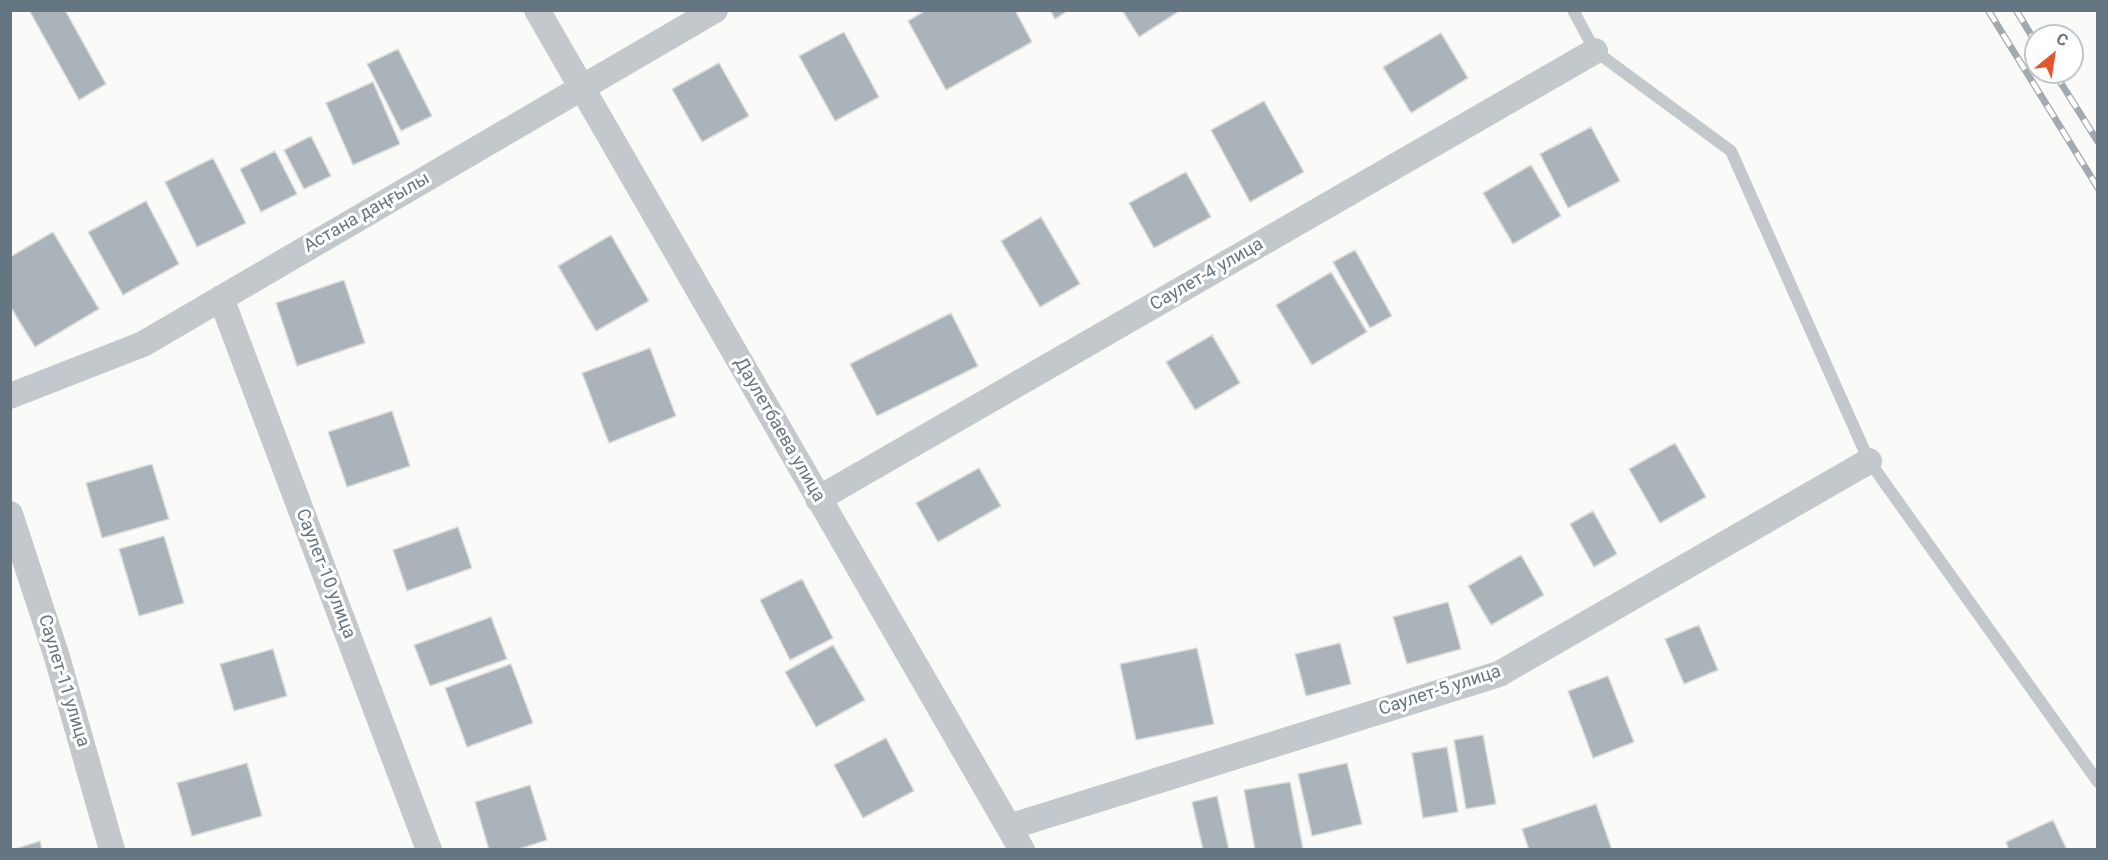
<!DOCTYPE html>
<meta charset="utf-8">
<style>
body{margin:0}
#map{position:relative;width:2108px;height:860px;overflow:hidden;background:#fafaf8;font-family:Roboto,sans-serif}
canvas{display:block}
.frame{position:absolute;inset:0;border:12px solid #657683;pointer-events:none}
.north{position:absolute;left:2024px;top:24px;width:60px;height:60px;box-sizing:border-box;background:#fff;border:2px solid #c1c8cd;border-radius:50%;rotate:30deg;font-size:16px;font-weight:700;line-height:24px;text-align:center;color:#657683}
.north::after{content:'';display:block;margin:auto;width:21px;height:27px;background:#e4572e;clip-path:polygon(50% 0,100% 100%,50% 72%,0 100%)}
</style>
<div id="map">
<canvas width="2108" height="860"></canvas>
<div class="frame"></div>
<div class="north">С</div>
</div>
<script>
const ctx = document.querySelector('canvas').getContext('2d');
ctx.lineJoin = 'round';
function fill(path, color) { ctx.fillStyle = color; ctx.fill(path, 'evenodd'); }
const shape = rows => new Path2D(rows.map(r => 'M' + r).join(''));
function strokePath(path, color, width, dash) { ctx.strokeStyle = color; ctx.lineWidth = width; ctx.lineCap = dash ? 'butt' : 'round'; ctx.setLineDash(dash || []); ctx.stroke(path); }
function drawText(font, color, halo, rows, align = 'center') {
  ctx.font = font + ' Roboto,sans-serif'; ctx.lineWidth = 6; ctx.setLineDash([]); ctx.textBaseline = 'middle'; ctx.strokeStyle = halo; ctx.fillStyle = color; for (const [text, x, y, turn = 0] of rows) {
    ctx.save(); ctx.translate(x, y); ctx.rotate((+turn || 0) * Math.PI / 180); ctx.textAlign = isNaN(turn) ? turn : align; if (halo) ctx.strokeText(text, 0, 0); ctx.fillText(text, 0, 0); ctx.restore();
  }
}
const building = shape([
 [29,10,65,10,106,84,79,100,29,10],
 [926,10,1015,10,1032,42,946,90,908,21,926,10],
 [1050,10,1069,10,1055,19,1050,10],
 [1122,10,1181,10,1139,37,1122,10],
 [844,32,879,97,835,121,799,56,844,32],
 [1441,33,1468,78,1411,113,1383,67,1441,33],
 [398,49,432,116,401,131,367,64,398,49],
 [719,63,749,116,702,142,672,89,719,63],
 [373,82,400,144,353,165,326,103,373,82],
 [1264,101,1304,172,1250,202,1211,130,1264,101],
 [1591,127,1620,181,1568,208,1540,154,1591,127],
 [311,136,331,176,304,189,284,150,311,136],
 [275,151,297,194,261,212,240,169,275,151],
 [213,158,246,223,197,247,165,182,213,158],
 [1531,165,1561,216,1513,244,1483,193,1531,165],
 [1186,172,1211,217,1154,248,1129,203,1186,172],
 [146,201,179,264,123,295,88,232,146,201],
 [1041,217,1080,284,1040,307,1001,241,1041,217],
 [53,232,99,309,35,347,10,306,10,257,53,232],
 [611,235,649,301,596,331,558,266,611,235],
 [1355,250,1392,316,1370,328,1333,262,1355,250],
 [1331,272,1367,332,1312,365,1276,305,1331,272],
 [344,280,365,343,297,366,276,303,344,280],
 [951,313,978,366,877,416,850,364,951,313],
 [1212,335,1240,383,1195,410,1166,362,1212,335],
 [650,348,676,416,609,443,582,373,650,348],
 [392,411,410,466,347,487,328,432,392,411],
 [1675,443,1706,497,1660,523,1629,469,1675,443],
 [152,464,169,519,102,538,86,483,152,464],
 [979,468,1001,506,938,542,916,503,979,468],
 [1593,511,1617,554,1594,567,1570,524,1593,511],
 [458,527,472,568,407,591,393,550,458,527],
 [164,536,184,603,139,616,119,549,164,536],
 [1521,555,1544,595,1491,625,1468,586,1521,555],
 [802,579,833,638,790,660,760,600,802,579],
 [1448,602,1461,649,1407,664,1393,617,1448,602],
 [491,617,507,659,430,686,414,645,491,617],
 [1699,625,1718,670,1684,684,1665,639,1699,625],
 [1340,643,1351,684,1306,696,1295,654,1340,643],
 [833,645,865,700,816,727,785,672,833,645],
 [1197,648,1214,724,1136,740,1120,664,1197,648],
 [273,649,287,696,234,711,220,664,273,649],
 [511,664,533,723,467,747,445,688,511,664],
 [1608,676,1634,742,1593,758,1568,691,1608,676],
 [1483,735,1496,804,1466,809,1454,740,1483,735],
 [886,738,914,791,863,818,834,765,886,738],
 [1447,747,1458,812,1423,818,1412,753,1447,747],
 [247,763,262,816,192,836,177,783,247,763],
 [1347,763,1362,824,1312,836,1298,774,1347,763],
 [1290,782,1303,849,1255,850,1244,790,1290,782],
 [530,785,547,840,516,850,489,850,475,802,530,785],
 [1217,796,1229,850,1203,850,1192,802,1217,796],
 [1596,804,1612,850,1529,850,1522,829,1596,804],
 [2053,820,2067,850,2009,850,2006,842,2053,820],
 [40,841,42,850,12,850,40,841]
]);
fill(building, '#aab3b9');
strokePath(building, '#dcdcda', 1.5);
strokePath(shape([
 [1573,10,1595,51,1731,151,1869,461,2098,782]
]), '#c3c8cc', 12);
strokePath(shape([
 [537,10,1022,850],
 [221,298,429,850],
 [10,396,143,344,715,10],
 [818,499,1595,51],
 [10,514,57,657,112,850],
 [1009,827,1499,674,1869,461]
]), '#c3c8cc', 26);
const rail = shape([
 [1988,10,2098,188],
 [2016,10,2036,43],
 [2054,72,2098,142]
]);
strokePath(rail, '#a2aab0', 7);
strokePath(rail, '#fff', 4.5, [14]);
drawText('18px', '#657683', '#fff', [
 ["Астана даңғылы",367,213,-30],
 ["Саулет-4 улица",1207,275,-30],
 ["Даулетбаева улица",779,430,60],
 ["Саулет-10 улица",325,574,69],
 ["Саулет-11 улица",63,681,73],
 ["Саулет-5 улица",1440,691,-18]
]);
</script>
